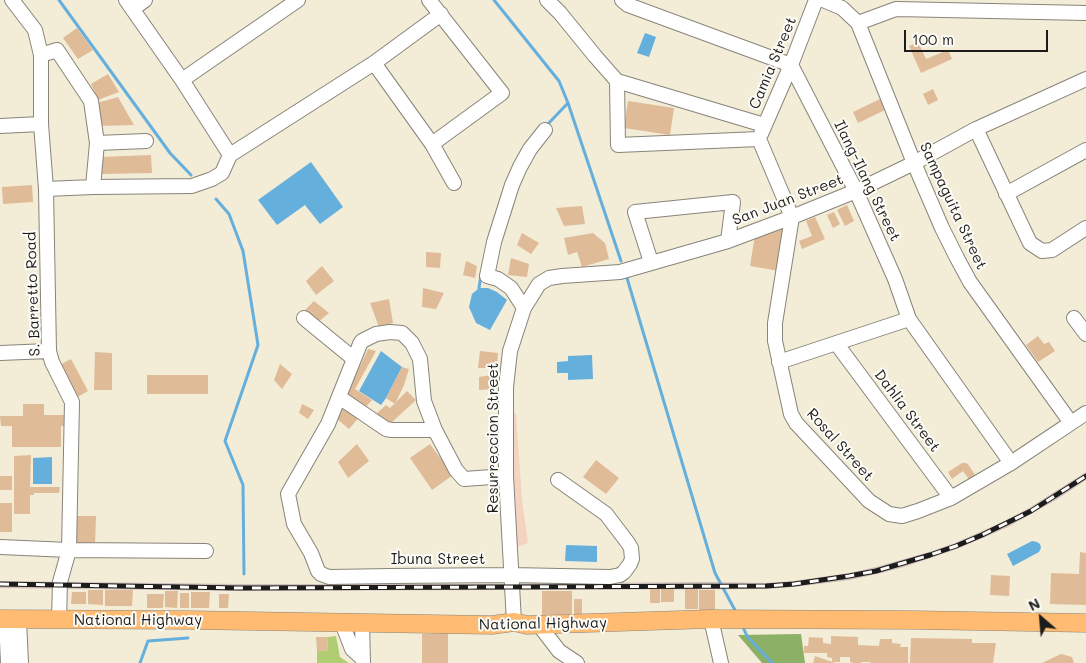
<!DOCTYPE html>
<style>
body{margin:0}
#map{position:relative;width:1086px;height:663px;overflow:hidden;background:#f3ecd7;font-family:Mali,sans-serif}
canvas{display:block}
.north{position:absolute;left:1016px;top:593px;width:50px;height:50px;-webkit-text-stroke:4px #fdfcf7;paint-order:stroke;rotate:333deg;font-size:14px;font-weight:700;line-height:20px;text-align:center;color:#1c1c1c}
.north::after{content:'';display:block;margin:auto;width:18px;height:22px;background:#1c1c1c;clip-path:polygon(50% 0,100% 100%,50% 72%,0 100%)}
.scale{position:absolute;left:904px;top:30px;width:144px;height:22px;box-sizing:border-box;border:2px solid #1c1c1c;border-top:0;padding-left:6px;font-size:15px;line-height:18px;white-space:nowrap;color:#1c1c1c;-webkit-text-stroke:4px #fdfcf7;paint-order:stroke}
</style>
<div id="map">
<canvas width="1086" height="663"></canvas>
<div class="north">N</div>
<div class="scale">100 m</div>
</div>
<script>
const ctx = document.querySelector('canvas').getContext('2d');
ctx.lineJoin = 'round';
function fill(path, color) { ctx.fillStyle = color; ctx.fill(path, 'evenodd'); }
const shape = rows => new Path2D(rows.map(r => 'M' + r).join(''));
function strokePath(path, color, width, dash) { ctx.strokeStyle = color; ctx.lineWidth = width; ctx.lineCap = dash ? 'butt' : 'round'; ctx.setLineDash(dash || []); ctx.stroke(path); }
function drawText(font, color, halo, rows, align = 'center') {
  ctx.font = font + ' Mali,sans-serif'; ctx.lineWidth = 4; ctx.setLineDash([]); ctx.textBaseline = 'middle'; ctx.strokeStyle = halo; ctx.fillStyle = color; for (const [text, x, y, turn = 0] of rows) {
    ctx.save(); ctx.translate(x, y); ctx.rotate((+turn || 0) * Math.PI / 180); ctx.textAlign = isNaN(turn) ? turn : align; if (halo) ctx.strokeText(text, 0, 0); ctx.fillText(text, 0, 0); ctx.restore();
  }
}
fill(shape([
 [516,413,522,500,528,543,517,547,507,414]
]), '#f4d3c1');
fill(shape([
 [1086,472,1086,480,1056,500,1008,527,957,549,904,567,877,574,850,580,794,587,766,589,240,591,0,588,0,581,240,584,464,584,709,582,766,583,794,581,849,573,876,567,929,552,955,543,1005,521,1029,508]
]), '#d0c0bc');
fill(shape([
 [336,636,340,657,349,663,317,663,317,650,327,651,328,637]
]), '#b1cd74');
fill(shape([
 [801,634,805,663,762,663,738,635]
]), '#8cb066');
fill(shape([
 [645,33,656,37,649,57,637,53],
 [311,162,343,207,320,224,305,205,277,225,258,200],
 [479,288,488,288,497,292,507,300,490,330,476,323,469,307,472,294],
 [381,351,402,367,386,398,381,405,359,391],
 [592,355,593,379,568,380,568,373,557,373,557,362,568,361,568,356],
 [52,457,52,484,33,484,33,458],
 [1032,541,1037,542,1040,544,1041,548,1039,552,1013,566,1007,554],
 [566,545,597,546,597,562,565,561]
]), '#65afdd');
strokePath(shape([
 [59,0,170,153,191,175],
 [494,0,559,81,568,103,621,261],
 [546,126,568,103],
 [216,199,229,214,243,251,258,345,225,441,243,485,244,574],
 [627,278,715,573,736,612],
 [479,288,481,275],
 [742,625,747,636,772,663],
 [140,663,148,641,188,638]
]), '#65afdd', 3);
fill(shape([
 [77,28,93,50,78,59,63,38],
 [918,42,926,59,948,50,952,59,921,73,909,46],
 [108,74,119,92,98,100,91,84],
 [933,89,938,100,928,105,923,94],
 [118,97,134,125,99,126,97,103],
 [880,99,885,110,858,123,853,112],
 [628,101,674,108,670,135,624,128],
 [151,155,152,173,102,174,101,157],
 [32,185,33,202,3,204,2,187],
 [847,205,854,221,845,226,837,210],
 [582,206,585,224,564,226,556,208],
 [834,212,840,224,833,228,827,215],
 [815,217,825,239,802,249,799,241,812,236,806,221],
 [782,226,787,227,779,271,750,266,755,235],
 [522,233,539,243,531,254,517,245],
 [593,233,605,243,609,259,582,267,577,252,568,255,564,238],
 [426,252,441,253,440,268,426,267],
 [511,258,529,264,527,277,508,275],
 [466,261,477,266,475,278,463,275],
 [322,266,334,281,316,295,306,281],
 [423,288,444,293,436,309,422,307],
 [389,299,393,323,379,327,370,303],
 [314,301,329,313,317,323,305,310],
 [1038,336,1044,344,1049,342,1055,351,1038,362,1026,345],
 [368,349,376,351,355,389,372,400,365,408,346,396],
 [480,351,498,353,497,368,478,368],
 [95,352,112,353,112,390,94,390],
 [71,359,88,391,74,399,56,367],
 [280,364,292,374,282,389,274,380],
 [402,367,409,369,404,385,395,404,386,398],
 [497,374,497,389,479,390,479,377],
 [147,375,208,375,208,394,147,394],
 [407,391,416,400,390,424,376,414,386,405,390,408],
 [341,401,360,416,349,429,336,418],
 [23,404,44,404,44,415,64,415,64,426,61,426,61,447,12,447,12,426,1,426,0,416,23,416],
 [302,404,314,410,308,419,299,413],
 [357,444,369,461,348,478,338,462],
 [430,444,453,475,432,490,410,458],
 [31,455,30,487,60,487,59,493,34,493,34,495,30,495,30,514,14,514,14,456],
 [596,460,619,478,606,494,583,477],
 [962,463,966,463,968,464,977,478,971,482,963,471,952,479,948,472],
 [0,476,12,476,12,490,0,490],
 [0,503,12,503,12,532,0,532],
 [76,516,96,516,95,545,76,544],
 [1080,552,1086,553,1086,605,1050,604,1051,573,1079,574],
 [991,575,1010,576,1009,596,990,595],
 [661,586,674,586,674,602,661,602],
 [650,587,660,587,660,603,650,603],
 [685,587,698,587,698,609,685,609],
 [88,590,103,590,103,605,88,604],
 [105,590,133,590,132,606,105,606],
 [699,590,715,590,715,610,699,610],
 [165,591,178,591,177,608,165,607],
 [542,591,572,591,572,614,542,615],
 [72,592,86,592,86,604,71,604],
 [191,592,210,592,209,608,191,608],
 [180,593,189,593,189,608,180,608],
 [147,594,164,594,163,608,147,608],
 [219,594,229,594,228,608,219,608],
 [574,599,582,599,582,615,574,615],
 [448,633,448,663,422,663,422,634],
 [831,636,858,637,858,645,879,646,880,639,892,639,892,643,901,644,900,647,908,647,908,663,870,663,871,662,861,662,861,663,854,663,850,662,850,657,840,657,840,662,832,662,832,658,827,657,827,653,804,653,804,646,808,646,809,637,823,638,823,643,831,644],
 [316,637,328,637,327,651,317,650],
 [911,638,972,639,972,643,996,643,993,663,910,663],
 [1061,654,1072,657,1074,663,1042,663],
 [815,656,835,663,813,663]
]), '#dfbb98');
const minor = shape([
 [12,0,35,30,41,55,41,124,46,189,49,351,52,362,72,402,69,550,60,582,59,620],
 [126,0,182,80,230,155],
 [429,0,502,93,432,144],
 [547,0,560,13,595,56,617,81,764,125],
 [622,0,628,5,791,65,856,191,895,279,909,319,1011,463],
 [823,0,842,8,858,23,914,163,942,228,957,258,970,282,1071,423],
 [133,9,145,0],
 [858,23,896,9,1086,13],
 [41,55,57,50,91,101,97,143,93,187],
 [374,63,432,144,454,183],
 [182,80,298,0],
 [617,81,618,145,759,139],
 [0,126,41,124],
 [976,129,1086,79],
 [761,134,791,65,816,0],
 [759,139,792,217,775,323,775,341,791,414,796,423,869,501,889,514,902,516,918,511,951,498,1011,463,1086,413],
 [97,143,146,141],
 [46,189,93,187,192,186,212,179,222,173,230,155,374,63,441,14],
 [1006,194,1086,150],
 [651,262,635,212,733,202,728,241],
 [524,308,511,288,498,279,487,276,494,242,512,185,520,167,530,149,545,130],
 [304,318,354,359],
 [1074,318,1086,334],
 [836,343,951,498],
 [0,353,49,351],
 [779,362,909,319],
 [339,397,386,429,392,430,435,430,456,470,464,479,506,476],
 [435,430,424,401,420,359,412,343,402,333,390,332,376,334,362,341,360,344,328,424,288,494,294,524,311,553,318,571,321,574,329,577,391,576,511,575,610,577,620,575,624,572,630,564,632,559,631,548,628,543,606,514,558,480],
 [0,547,69,550,206,551],
 [6,619,8,663],
 [19,619,21,663],
 [711,619,721,663],
 [514,622,506,476,506,387,510,351,524,308,539,284,549,278,562,276,620,272,728,241,792,217,856,191,914,163,976,129,1030,243,1042,251,1052,250,1086,228],
 [342,623,352,649,363,659],
 [362,623,363,663],
 [539,625,559,651,577,663]
]);
const major = shape([
 [0,619,188,620,492,625,514,622,527,625,711,619,915,620,1086,623]
]);
strokePath(minor, '#88847a', 16);
strokePath(major, '#88847a', 19);
strokePath(minor, '#fff', 14);
strokePath(major, '#febb71', 18);
const rail = shape([
 [0,584,240,588,766,586,794,584,849,576,876,571,930,555,956,546,982,535,1031,511,1086,476]
]);
strokePath(rail, '#1c1c1c', 5);
strokePath(rail, '#fdfcf7', 3, [9]);
drawText('15px', '#1c1c1c', '#fdfcf7', [
 ["Camia Street",773,63,-67],
 ["Ilang-Ilang Street",867,181,64],
 ["San Juan Street",788,200,-21],
 ["Sampaguita Street",953,206,65],
 ["S. Barretto Road",33,294,-92],
 ["Dahlia Street",907,411,53],
 ["Resurreccion Street",493,438,-90],
 ["Rosal Street",840,445,48],
 ["Ibuna Street",438,559],
 ["National Highway",138,620],
 ["National Highway",543,624,-1]
]);
</script>
